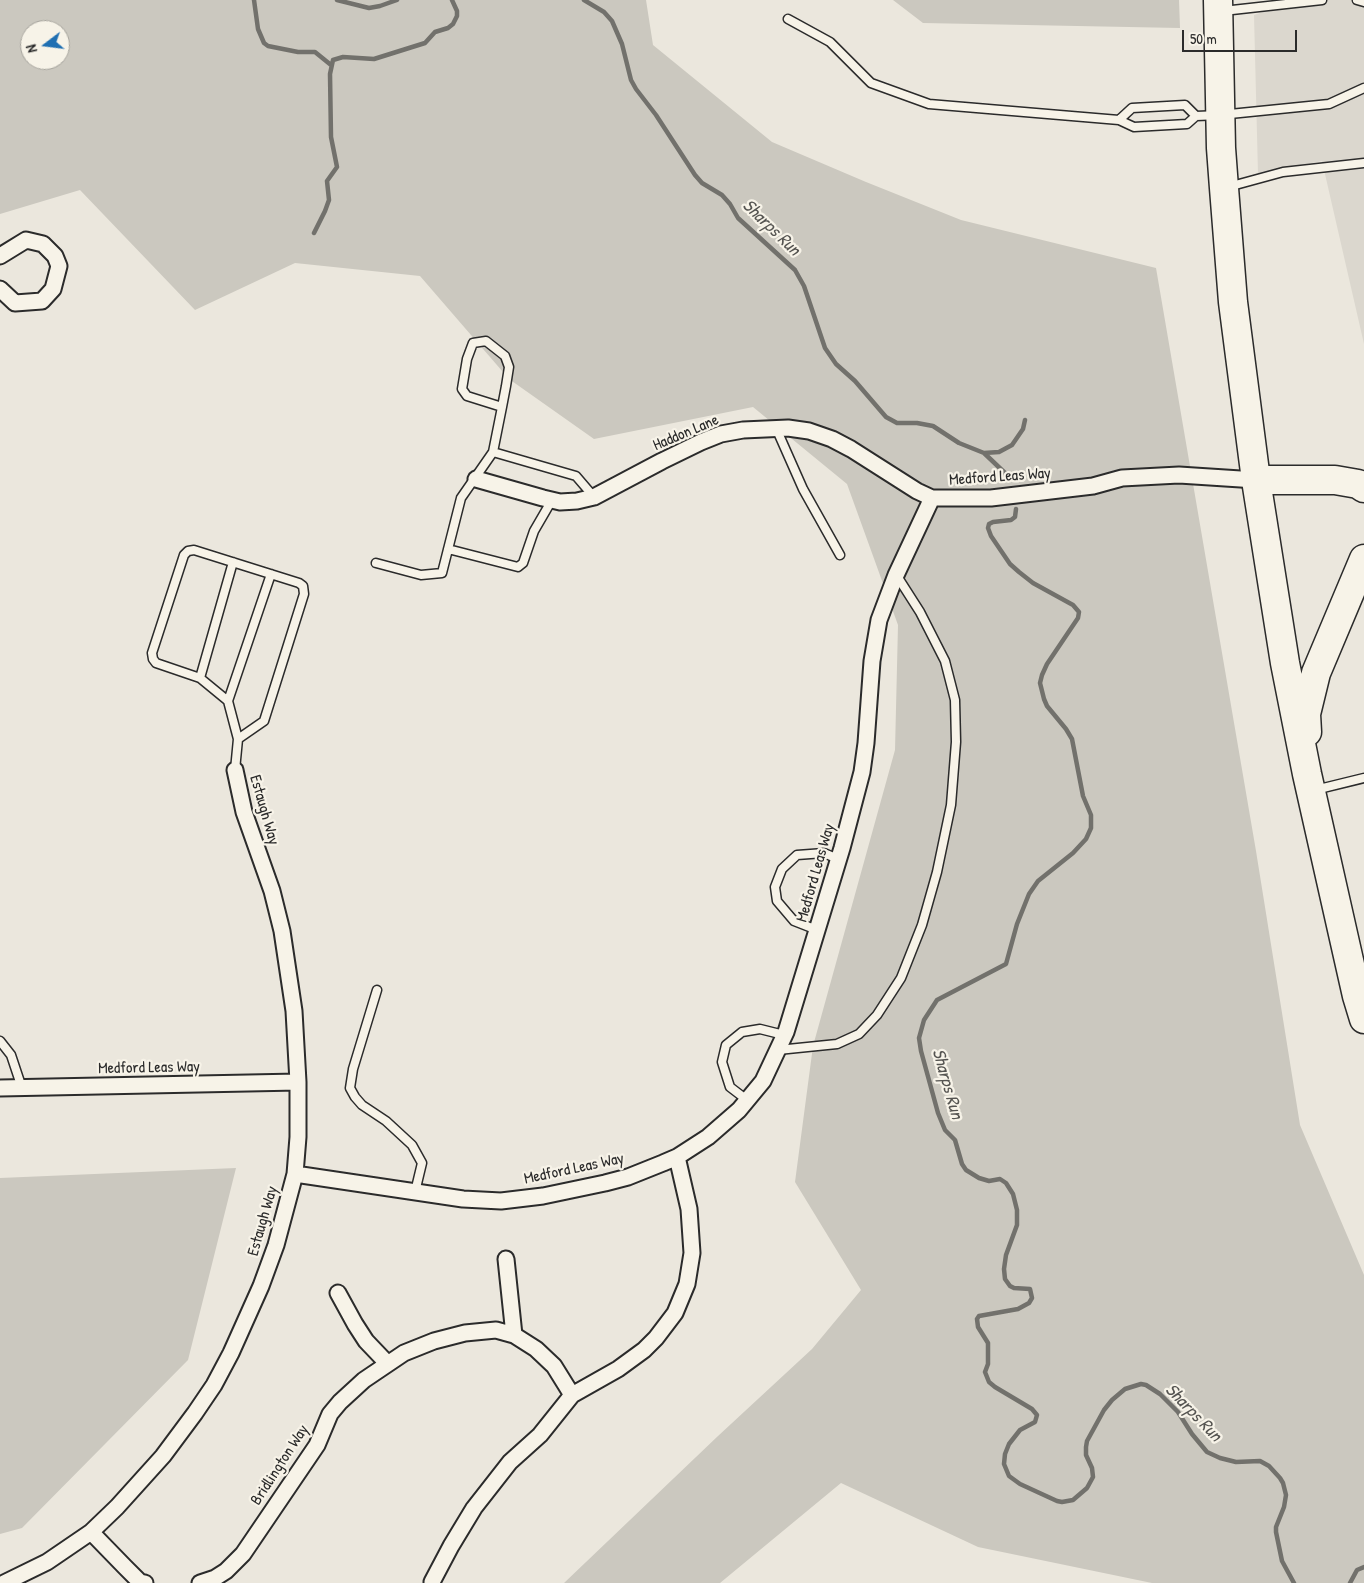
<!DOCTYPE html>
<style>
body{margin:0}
#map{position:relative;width:1364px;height:1583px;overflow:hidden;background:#ebe7dd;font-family:"Patrick Hand",sans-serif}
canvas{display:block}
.north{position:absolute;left:20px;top:20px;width:50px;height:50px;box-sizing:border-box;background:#f7f3e8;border:1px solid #a5a39c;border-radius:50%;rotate:255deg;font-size:14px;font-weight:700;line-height:20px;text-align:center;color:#2b2b2b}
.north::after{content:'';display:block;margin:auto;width:18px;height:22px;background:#1f6fb2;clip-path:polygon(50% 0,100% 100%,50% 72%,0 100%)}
.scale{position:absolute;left:1182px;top:30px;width:115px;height:22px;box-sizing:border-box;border:2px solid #2b2b2b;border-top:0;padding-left:6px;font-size:15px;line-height:18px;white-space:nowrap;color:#2b2b2b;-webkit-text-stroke:4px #f7f3e8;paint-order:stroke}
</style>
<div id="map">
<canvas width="1364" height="1583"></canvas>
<div class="north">N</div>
<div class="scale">50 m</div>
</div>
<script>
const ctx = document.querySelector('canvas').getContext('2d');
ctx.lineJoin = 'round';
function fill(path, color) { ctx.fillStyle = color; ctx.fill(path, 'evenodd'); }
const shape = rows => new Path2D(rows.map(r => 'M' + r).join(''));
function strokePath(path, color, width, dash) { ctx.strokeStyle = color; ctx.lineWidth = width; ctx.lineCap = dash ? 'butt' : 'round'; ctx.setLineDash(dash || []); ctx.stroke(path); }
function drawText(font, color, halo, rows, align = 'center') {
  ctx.font = font + ' "Patrick Hand",sans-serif'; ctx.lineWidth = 4.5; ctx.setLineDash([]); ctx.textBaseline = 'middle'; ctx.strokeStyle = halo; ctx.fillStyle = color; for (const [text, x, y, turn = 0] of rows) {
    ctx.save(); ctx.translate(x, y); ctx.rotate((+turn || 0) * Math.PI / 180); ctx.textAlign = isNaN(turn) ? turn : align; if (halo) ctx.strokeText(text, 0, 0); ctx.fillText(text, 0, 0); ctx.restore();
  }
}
fill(shape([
 [1299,0,1364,0,1364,344,1322,161,1258,174,1254,15]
]), '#dbd7ce');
fill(shape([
 [0,0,646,0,653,45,772,142,866,182,961,220,1156,268,1256,851,1300,1125,1364,1275,1364,1583,1152,1583,978,1547,841,1483,720,1583,564,1583,718,1436,812,1349,861,1290,795,1182,813,1046,895,750,898,625,847,484,753,407,594,439,509,379,420,276,295,263,195,310,80,190,0,214],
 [30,30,60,30,60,60,30,60],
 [893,0,1179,0,1180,28,923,23],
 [236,1168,188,1360,22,1528,0,1534,0,1178]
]), '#cbc8bf');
strokePath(shape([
 [254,0,258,29,264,43,268,46,298,52,315,52,331,65],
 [337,0,369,8,380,6,397,0],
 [584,0,604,12,612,21,622,44,631,80,636,89,656,115,695,175,702,183,722,195,730,204,738,218,795,270,804,286,825,348,836,364,855,381,886,417,897,423,917,423,933,426,959,443,984,453,1005,473,1007,478],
 [314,233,325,211,329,200,327,181,337,167,331,137,330,74,333,60,343,57,374,59,425,43,435,32,448,28,453,24,457,16,457,11,452,0],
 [984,453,999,452,1012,445,1023,429,1025,420],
 [1016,509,1015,517,1011,520,993,522,989,524,988,528,991,536,1010,564,1019,572,1033,583,1073,605,1079,612,1078,618,1047,664,1042,675,1040,683,1044,699,1047,706,1066,729,1072,739,1083,796,1091,815,1091,828,1086,839,1073,853,1038,881,1029,894,1017,924,1006,964,937,1000,924,1020,919,1038,921,1051,938,1113,945,1130,955,1140,962,1164,966,1170,979,1178,989,1181,1000,1179,1006,1183,1013,1194,1017,1210,1017,1225,1006,1255,1004,1269,1005,1279,1010,1286,1014,1288,1030,1289,1032,1298,1029,1303,1018,1309,979,1316,977,1319,978,1327,988,1343,988,1364,985,1372,989,1382,995,1387,1032,1409,1037,1415,1035,1422,1020,1430,1009,1444,1005,1454,1004,1464,1009,1476,1020,1484,1057,1501,1062,1502,1073,1500,1087,1488,1093,1477,1092,1468,1086,1455,1086,1447,1087,1441,1104,1410,1112,1400,1125,1389,1141,1384,1146,1385,1160,1394,1178,1412,1192,1434,1207,1452,1220,1458,1236,1462,1260,1461,1269,1466,1280,1478,1283,1483,1286,1495,1284,1507,1276,1527,1276,1532,1282,1561,1294,1583],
 [1350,1583,1357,1570,1364,1567]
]), '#72716c', 4.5);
const lane = shape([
 [1357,0,1364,2],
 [1223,11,1322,0],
 [788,19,830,42,871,83,929,104,1119,120],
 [1196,116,1185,105,1132,108,1119,120,1134,127,1187,124,1196,116,1220,115,1329,104,1364,88],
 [1228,187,1283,172,1364,163],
 [776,428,803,489,840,555],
 [493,452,502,407,506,386,509,367,505,356,486,341,473,343,467,359,462,389,467,396,502,407],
 [448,549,518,567,523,563,534,531,552,500],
 [376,563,421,575,442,573,461,498,493,452,576,476,594,497],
 [200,678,233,562],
 [228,701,271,574],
 [235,770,238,739,228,701,200,678,156,663,153,659,152,653,184,555,188,551,194,550,299,583,303,586,304,594,264,721,238,739],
 [1315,790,1364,778],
 [817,930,794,921,777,901,775,887,782,869,797,855,824,853,838,859],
 [377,990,353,1069,350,1088,355,1097,362,1105,386,1121,412,1145,422,1163,415,1192],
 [0,1041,11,1055,22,1088],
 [778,1050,837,1044,859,1034,877,1015,901,978,922,925,937,872,951,805,956,742,955,700,945,661,920,612,897,576],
 [747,1100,730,1087,722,1062,726,1045,742,1032,760,1029,784,1035]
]);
const street = shape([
 [0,256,26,240,43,244,55,256,59,266,53,289,42,301,15,303,0,289],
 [476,479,543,498,560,502,577,501,594,497,662,461,701,442,721,434,743,430,788,428,809,431,832,439,851,449,917,491,932,498,991,498,1093,486,1122,478,1179,475,1256,480],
 [0,1088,298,1082],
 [295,1174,463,1199,501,1201,543,1196,605,1183,628,1177,663,1163,677,1157,708,1137,739,1110,763,1081,786,1032,842,848,862,772,866,743,872,661,879,620,896,575,932,498],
 [506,1259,514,1335],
 [338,1293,355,1324,366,1341,387,1363],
 [91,1532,125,1567,140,1582,145,1583],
 [432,1582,451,1546,474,1508,510,1462,540,1435,572,1395,618,1369,644,1350,656,1338,675,1313,687,1284,692,1253,689,1209,677,1157],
 [4,1583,47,1562,91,1532,117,1507,163,1456,195,1413,214,1385,231,1353,261,1286,276,1245,295,1174,298,1137,298,1082,294,1011,282,931,272,891,244,812,235,770],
 [200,1583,215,1578,226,1571,243,1554,317,1445,330,1414,340,1402,364,1380,404,1353,434,1341,465,1333,496,1330,514,1335,536,1349,554,1366,572,1395]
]);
const highway = shape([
 [1218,0,1221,148,1224,188,1233,302,1256,480,1285,663,1307,774,1357,996,1364,1019],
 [1256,480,1335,480,1358,484,1364,488],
 [1307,732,1306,714,1316,673,1364,559]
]);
strokePath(lane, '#2b2b2b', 11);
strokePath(street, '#2b2b2b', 19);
strokePath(highway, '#2b2b2b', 31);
strokePath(lane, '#f7f3e8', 8);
strokePath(street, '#f7f3e8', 15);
strokePath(highway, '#f7f3e8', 28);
drawText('16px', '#2b2b2b', '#f7f3e8', [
 ["Haddon Lane",686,433,-23],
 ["Medford Leas Way",1000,477,-4],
 ["Estaugh Way",264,810,74],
 ["Medford Leas Way",816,873,-74],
 ["Medford Leas Way",149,1068,-1],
 ["Medford Leas Way",574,1169,-12],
 ["Estaugh Way",263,1221,-74],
 ["Bridlington Way",280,1465,-57]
]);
drawText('italic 18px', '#555451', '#f7f3e8', [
 ["Sharps Run",771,228,44],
 ["Sharps Run",947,1084,74],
 ["Sharps Run",1193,1413,46]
]);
</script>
